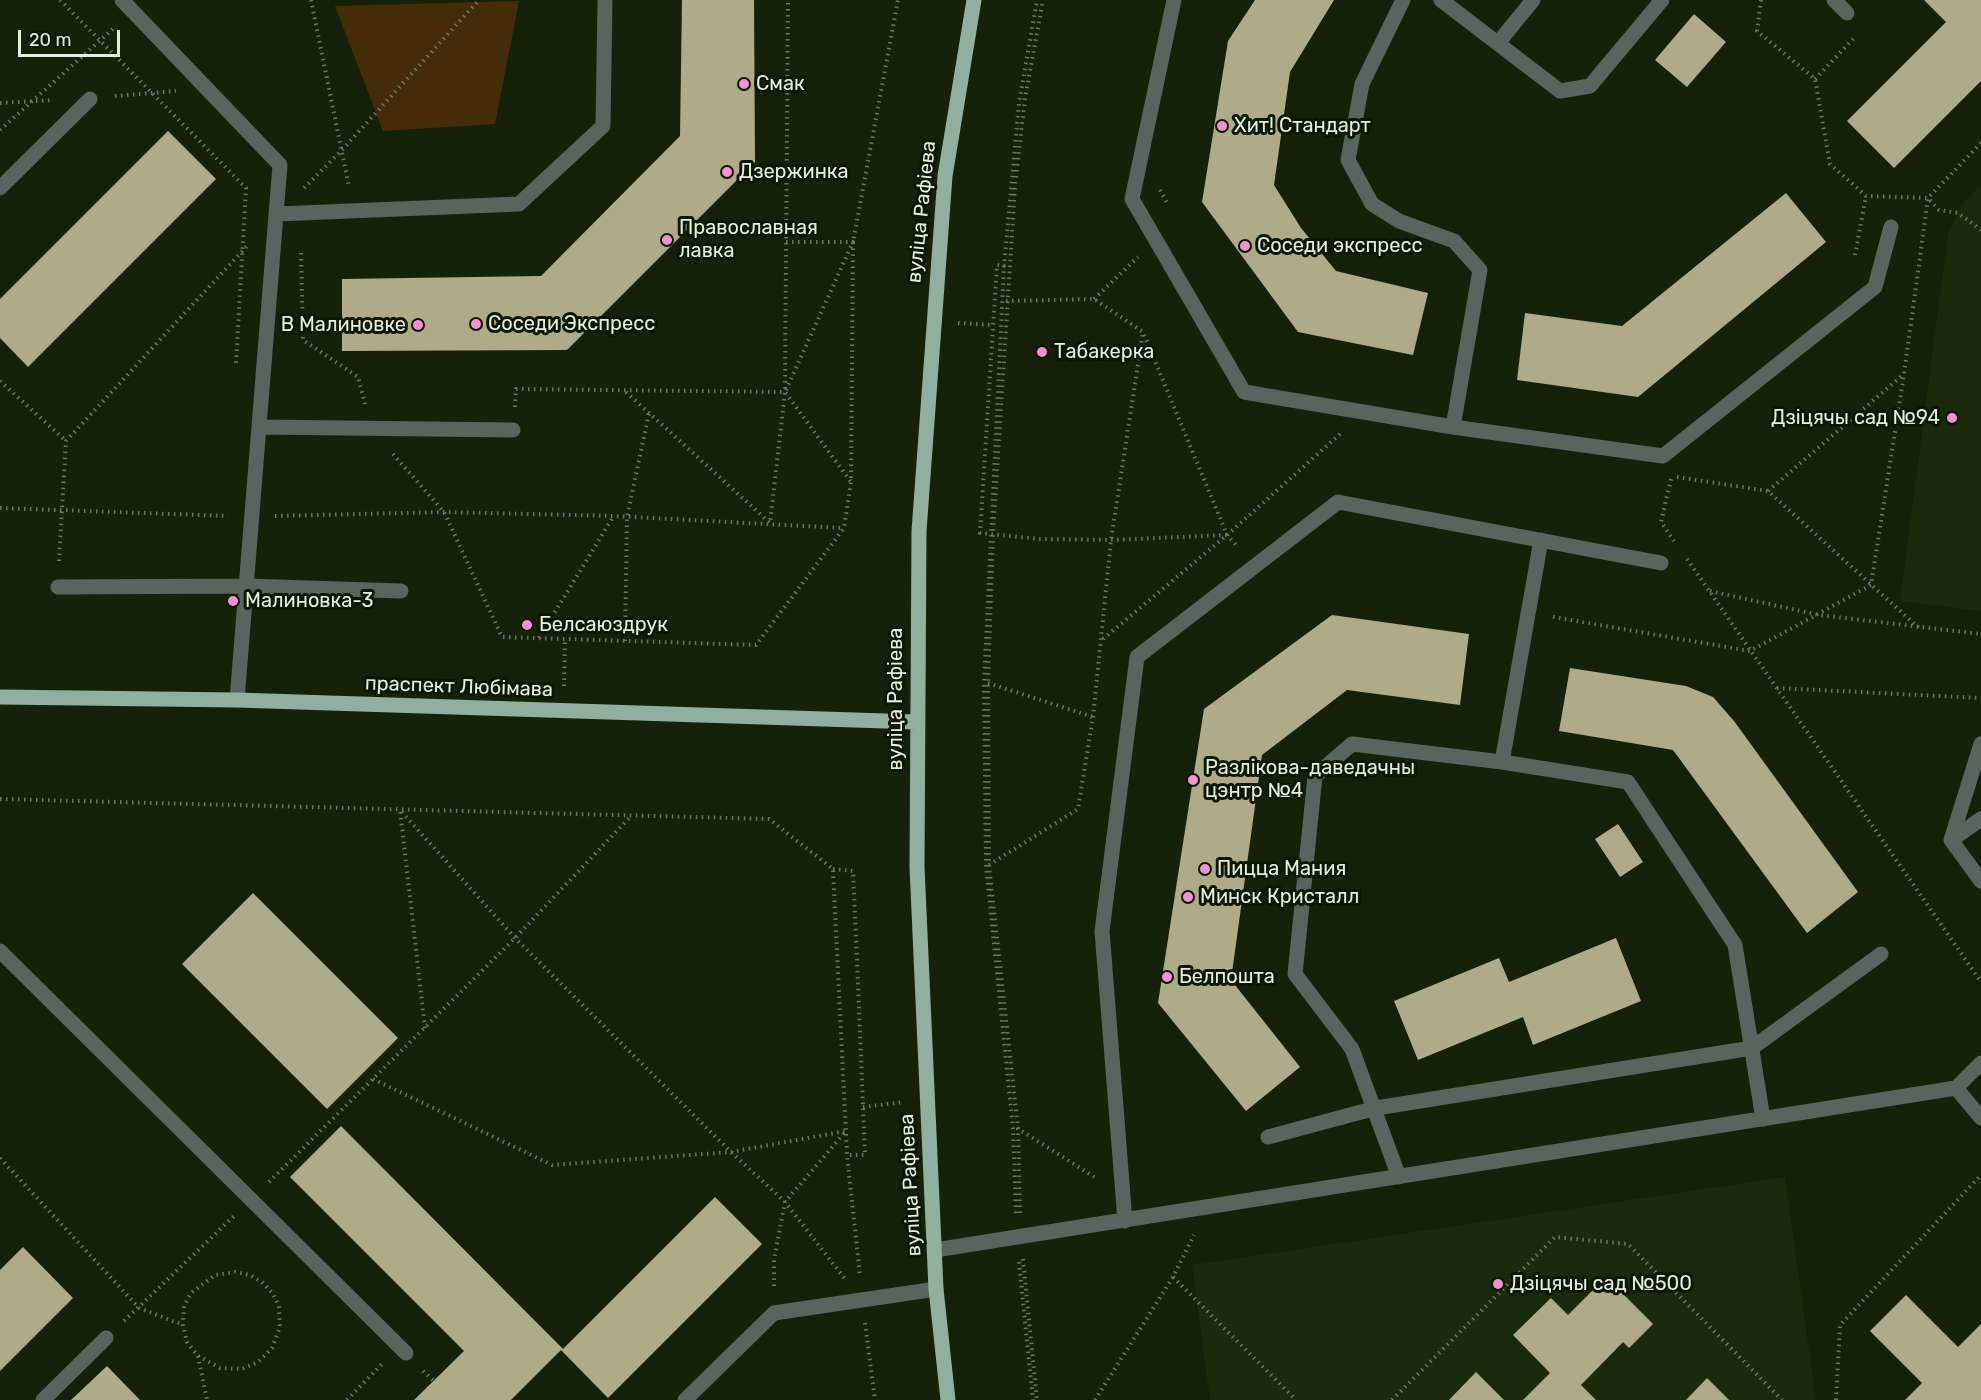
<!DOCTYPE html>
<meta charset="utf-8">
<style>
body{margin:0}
#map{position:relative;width:1981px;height:1400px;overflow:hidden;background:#152209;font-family:Rubik,sans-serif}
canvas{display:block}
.scale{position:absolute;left:18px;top:30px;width:102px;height:27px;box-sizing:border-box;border:3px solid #e6efdf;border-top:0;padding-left:8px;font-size:18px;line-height:21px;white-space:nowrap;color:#e6efdf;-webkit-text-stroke:4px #0c1802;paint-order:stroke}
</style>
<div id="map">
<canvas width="1981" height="1400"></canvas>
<div class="scale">20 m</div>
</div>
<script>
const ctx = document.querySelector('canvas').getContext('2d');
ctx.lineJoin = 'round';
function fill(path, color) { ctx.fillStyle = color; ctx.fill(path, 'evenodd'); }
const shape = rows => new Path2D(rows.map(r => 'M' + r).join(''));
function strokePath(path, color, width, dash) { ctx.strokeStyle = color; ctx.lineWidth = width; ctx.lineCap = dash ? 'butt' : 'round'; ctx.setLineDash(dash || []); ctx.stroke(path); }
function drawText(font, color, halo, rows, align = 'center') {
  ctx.font = font + ' Rubik,sans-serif'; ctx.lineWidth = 6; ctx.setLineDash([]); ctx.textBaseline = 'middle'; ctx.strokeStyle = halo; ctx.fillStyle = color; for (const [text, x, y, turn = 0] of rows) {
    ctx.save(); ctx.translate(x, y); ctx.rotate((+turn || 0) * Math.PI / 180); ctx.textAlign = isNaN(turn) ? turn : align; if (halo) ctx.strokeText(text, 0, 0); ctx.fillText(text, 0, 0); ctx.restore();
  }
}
fill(shape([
 [1981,185,1981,611,1900,601,1948,234,1961,205],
 [1785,1177,1816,1400,1210,1400,1192,1265]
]), '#1a2a0a');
fill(shape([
 [519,1,495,124,383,131,335,6]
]), '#452c09');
fill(shape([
 [682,0,754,0,755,162,567,350,342,351,342,279,541,276,680,136],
 [1255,0,1334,0,1290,72,1274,185,1301,228,1336,271,1428,293,1413,355,1298,332,1202,202,1228,41],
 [1924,0,1981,0,1981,81,1894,168,1847,121,1946,22],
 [1694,14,1726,42,1687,87,1655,60],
 [168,131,216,179,28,367,0,338,0,299],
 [1786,193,1826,242,1638,397,1517,380,1525,313,1622,326],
 [1332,615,1469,634,1460,705,1347,690,1262,755,1231,980,1300,1067,1246,1111,1158,1003,1204,709],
 [1570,668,1686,686,1713,697,1734,721,1858,892,1807,933,1673,750,1559,731],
 [1618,824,1643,862,1620,877,1595,839],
 [253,893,398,1038,327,1109,182,964],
 [1616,938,1641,1001,1533,1045,1523,1017,1418,1060,1394,1001,1499,958,1509,982],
 [341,1126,563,1349,715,1197,762,1244,608,1398,561,1350,511,1400,414,1400,464,1351,290,1177],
 [23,1247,73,1298,0,1371,0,1270],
 [1606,1277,1653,1324,1629,1348,1623,1342,1581,1385,1596,1400,1523,1400,1550,1373,1513,1335,1551,1298,1568,1315],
 [1906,1295,1958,1347,1981,1324,1981,1400,1905,1400,1922,1383,1870,1331],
 [107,1366,140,1400,71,1400],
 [1476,1372,1504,1400,1449,1400],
 [1707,1378,1729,1400,1686,1400]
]), '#afab89');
strokePath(shape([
 [60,0,246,188,236,363],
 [311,0,349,187],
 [1761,0,1757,31,1815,79,1830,164,1866,196,1928,198,1939,210,1958,213,1981,230],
 [1815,79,1854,38],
 [115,96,176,91],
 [0,103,53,100],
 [0,130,115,27],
 [304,188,341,151,479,0],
 [1160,190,1168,205],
 [301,253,303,340,358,377,365,404],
 [1855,255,1866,196],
 [1005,266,997,265,980,533,1040,539,1111,540,1227,535],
 [1094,299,1138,257],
 [1006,301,1094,299,1143,332,1227,535,1238,547],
 [958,323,993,325],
 [0,381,66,441],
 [786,390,853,242,786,242],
 [626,392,770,523,785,392,788,0],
 [515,407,516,389,785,392,851,482],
 [393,454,444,512,502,637,756,645,844,528,851,482,853,242,898,0],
 [1677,477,1768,491,1920,629],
 [1671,479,1661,522,1674,541],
 [1768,491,1904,374],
 [0,508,228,516],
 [275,516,444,512,614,516,843,528],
 [1687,559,1981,982],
 [59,561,66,441,248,245],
 [1710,591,1819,615,1981,634],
 [1553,617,1750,651,1871,585,1904,374,1928,198,1981,143],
 [539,638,613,517],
 [1103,639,1227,535,1340,434],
 [625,641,627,517,649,413],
 [988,683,1093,717],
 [564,686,565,639],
 [1777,688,1981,698],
 [0,799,769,819,833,869,847,1155,860,1276],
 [989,865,1078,809,1093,717,1111,540,1143,332],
 [833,869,853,871,857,960,865,1155,847,1155],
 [425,1028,400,810,515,938,731,1152,785,1202,845,1279],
 [373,1079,552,1165,731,1152,846,1131,785,1202,774,1260,774,1288],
 [863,1107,904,1102],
 [1017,1128,1096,1178],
 [0,1158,139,1308,183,1325],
 [269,1182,515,938,631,816],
 [1016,1213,1013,1129,986,865,984,684,1004,266,1019,103,1037,0],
 [1020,1213,1018,1128,989,865,988,683,993,534,1015,186,1025,98,1043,0],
 [1023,1259,1037,1400],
 [1019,1262,1033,1400],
 [1173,1277,1296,1400],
 [124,1321,234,1216],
 [865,1323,875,1400],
 [198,1356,220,1368,242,1369,258,1362,272,1348,280,1327,279,1306,273,1294,262,1282,250,1275,235,1272,215,1275,191,1293,184,1306,183,1325,187,1342,198,1356,207,1400],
 [423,1371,434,1381],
 [347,1400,382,1364],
 [1095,1400,1173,1277,1194,1235],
 [1392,1400,1555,1237,1628,1244,1782,1400],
 [1836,1400,1840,1325,1981,1175]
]), '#6c7762', 4, [1.5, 4.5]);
strokePath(shape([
 [122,0,280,165,237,700],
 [1174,0,1132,199,1244,392,1453,427,1480,270,1454,241,1399,221,1372,204,1348,160,1362,84,1403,0],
 [1441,0,1560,91,1590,86,1662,0],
 [1834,0,1847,13],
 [1498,43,1533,0],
 [0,188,90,99],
 [277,214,519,204,603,126,605,0],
 [260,427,513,430],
 [1453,427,1663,456,1875,287,1891,227],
 [58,587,247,586,401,591],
 [1502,762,1541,540],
 [1981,819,1951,840,1981,881],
 [1951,840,1981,744],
 [0,951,406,1353],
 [1956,1088,1981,1118],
 [1268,1137,1376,1108,1752,1048,1881,954],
 [1399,1177,1352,1049,1295,974,1315,776,1352,744,1502,762,1628,782,1735,945,1763,1119],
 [1125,1221,1102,931,1137,657,1338,502,1661,563],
 [935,1250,1956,1088,1981,1063],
 [43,1400,106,1338],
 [685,1400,774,1313,936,1289]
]), '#57655e', 15);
strokePath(shape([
 [0,697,237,700,916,722],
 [948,1400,936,1289,917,867,919,531,945,176,974,0]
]), '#91af9f', 15);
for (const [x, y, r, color] of [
 [744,84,6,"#f391d6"],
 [1222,126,6,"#f391d6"],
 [727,172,6,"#f391d6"],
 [667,240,6,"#f391d6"],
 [1245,246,6,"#f391d6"],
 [476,324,6,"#f391d6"],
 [418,325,6,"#f391d6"],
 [1042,352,6,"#f391d6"],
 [1952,418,6,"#f391d6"],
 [233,601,6,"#f391d6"],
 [527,625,6,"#f391d6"],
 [1193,780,6,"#f391d6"],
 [1205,869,6,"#f391d6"],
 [1188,897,6,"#f391d6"],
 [1167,977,6,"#f391d6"],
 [1498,1284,6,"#f391d6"]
]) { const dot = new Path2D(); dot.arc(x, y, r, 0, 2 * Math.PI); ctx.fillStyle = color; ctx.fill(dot); strokePath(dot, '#0c1802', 2); }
drawText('20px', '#e6efdf', '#0c1802', [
 ["Смак",756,84],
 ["Хит! Стандарт",1234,126],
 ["Дзержинка",739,172],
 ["Православная",679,228],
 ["лавка",679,251],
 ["Соседи экспресс",1257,246],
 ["Соседи Экспресс",488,324],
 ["В Малиновке",406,325,"right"],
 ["Табакерка",1054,352],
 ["Дзіцячы сад №94",1940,418,"right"],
 ["Малиновка-3",245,601],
 ["Белсаюздрук",539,625],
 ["Разлікова-даведачны",1205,768],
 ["цэнтр №4",1205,791],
 ["Пицца Мания",1217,869],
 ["Минск Кристалл",1200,897],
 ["Белпошта",1179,977],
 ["Дзіцячы сад №500",1510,1284]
], 'left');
drawText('20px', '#e6efdf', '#0c1802', [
 ["вуліца Рафіева",922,212,-84],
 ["праспект Любімава",459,687,2],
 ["вуліца Рафіева",896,699,-90],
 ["вуліца Рафіева",911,1185,-93]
]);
</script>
